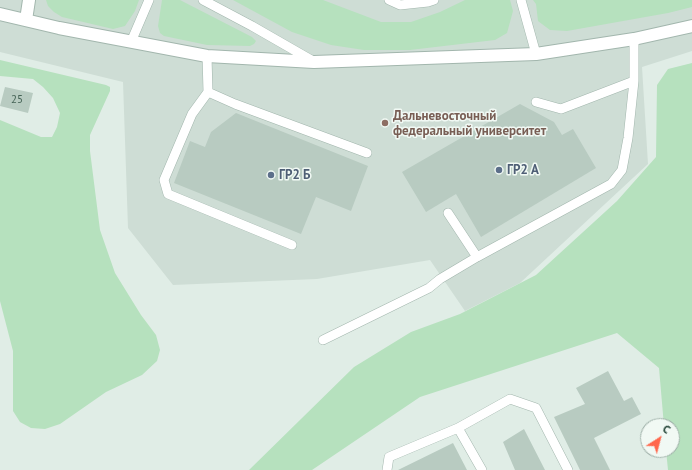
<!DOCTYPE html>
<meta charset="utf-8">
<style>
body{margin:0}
#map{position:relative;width:692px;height:470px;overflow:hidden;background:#e0ede6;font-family:"PT Sans",sans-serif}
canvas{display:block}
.north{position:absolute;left:640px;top:418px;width:40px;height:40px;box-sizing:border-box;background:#f1f9f4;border:1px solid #9dafa7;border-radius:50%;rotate:36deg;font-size:11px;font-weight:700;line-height:16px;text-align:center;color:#1f4033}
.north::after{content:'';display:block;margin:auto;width:14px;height:18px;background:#ff674c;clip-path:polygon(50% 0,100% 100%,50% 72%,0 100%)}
</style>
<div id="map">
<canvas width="692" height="470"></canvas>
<div class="north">С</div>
</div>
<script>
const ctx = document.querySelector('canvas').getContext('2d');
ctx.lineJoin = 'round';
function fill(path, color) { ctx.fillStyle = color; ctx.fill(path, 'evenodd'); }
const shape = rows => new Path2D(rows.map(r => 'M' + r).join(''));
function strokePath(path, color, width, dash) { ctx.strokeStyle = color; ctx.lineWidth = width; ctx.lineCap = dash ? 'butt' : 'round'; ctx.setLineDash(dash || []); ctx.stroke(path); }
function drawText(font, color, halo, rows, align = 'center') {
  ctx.font = font + ' "PT Sans",sans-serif'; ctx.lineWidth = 3; ctx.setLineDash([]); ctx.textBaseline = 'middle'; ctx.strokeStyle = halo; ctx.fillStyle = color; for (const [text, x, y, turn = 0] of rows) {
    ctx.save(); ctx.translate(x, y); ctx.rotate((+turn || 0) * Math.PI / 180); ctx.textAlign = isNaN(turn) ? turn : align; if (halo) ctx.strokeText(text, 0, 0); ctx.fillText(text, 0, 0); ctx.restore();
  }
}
fill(shape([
 [0,0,692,0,692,51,642,67,648,164,520,283,465,311,430,260,317,279,173,285,128,228,123,82,0,52]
]), '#ceddd5');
fill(shape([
 [46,0,139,0,135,11,125,26,113,29,62,17,54,12,48,6],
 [162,0,180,0,252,37,256,41,254,44,250,46,207,45,164,36,160,33,158,26],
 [233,0,323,0,381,22,411,22,440,12,465,0,510,0,513,11,507,33,495,40,410,50,364,50,331,45,292,32],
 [533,0,692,0,692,7,668,13,567,31,550,30,538,21,536,4],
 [0,60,106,85,110,87,110,91,90,135,90,151,100,230,115,273,141,315,156,335,160,350,157,361,142,375,106,392,60,424,45,429,31,428,20,422,13,411,13,351,0,301,0,120,41,137,52,137,57,127,60,113,53,98,43,87,33,79,0,76],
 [692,63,692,470,668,470,666,450,672,450,672,426,664,426,659,368,617,333,420,397,312,470,249,470,354,367,411,332,460,314,536,275,617,201,656,157,657,85,668,69]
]), '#b6e1be');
fill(shape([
 [5,87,33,93,28,113,0,106],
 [520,104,554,122,562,135,573,129,596,168,481,237,456,194,426,212,402,172],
 [236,113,368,166,351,211,316,197,301,234,174,183,190,141,205,147,211,132],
 [608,371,624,401,632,397,641,414,594,438,610,470,580,470,554,417,585,404,576,388],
 [524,429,545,470,515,470,503,442],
 [453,443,467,470,398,470]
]), '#b8cbc1');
const lane = shape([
 [203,0,252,26,313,61],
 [389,0,400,5,428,2,434,0],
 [521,0,536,54],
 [131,42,149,0],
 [207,56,208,92,235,104,367,153],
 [208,92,192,114,164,180,168,194,292,245],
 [536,102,561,109,634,81],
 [448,213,477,257],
 [323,340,429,288,440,279,477,257,611,184,622,170,628,138,634,81,634,39],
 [387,470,389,457,458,428],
 [482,470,458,428,510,399,536,408,568,470]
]);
const street = shape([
 [0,14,59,28,207,56,314,62,536,54,634,39,692,26],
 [26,20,29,0]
]);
strokePath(lane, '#a2b6ad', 10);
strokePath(street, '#a2b6ad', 14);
strokePath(lane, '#fff', 9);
strokePath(street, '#fff', 12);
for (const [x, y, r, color] of [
 [385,123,4,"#8d6e63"],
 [499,170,4,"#5c6f8a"],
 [271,175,4,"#5c6f8a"]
]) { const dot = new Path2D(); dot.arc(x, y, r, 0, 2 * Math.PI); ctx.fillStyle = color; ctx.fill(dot); strokePath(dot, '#f1f9f4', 1.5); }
drawText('11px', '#456356', null, [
 ["25",17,100]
]);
drawText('bold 13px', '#785e54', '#f1f9f4', [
 ["Дальневосточный",393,116],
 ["федеральный университет",393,131]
], 'left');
drawText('bold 13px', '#4e5e75', '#f1f9f4', [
 ["ГР2 А",507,170],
 ["ГР2 Б",279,175]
], 'left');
</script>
